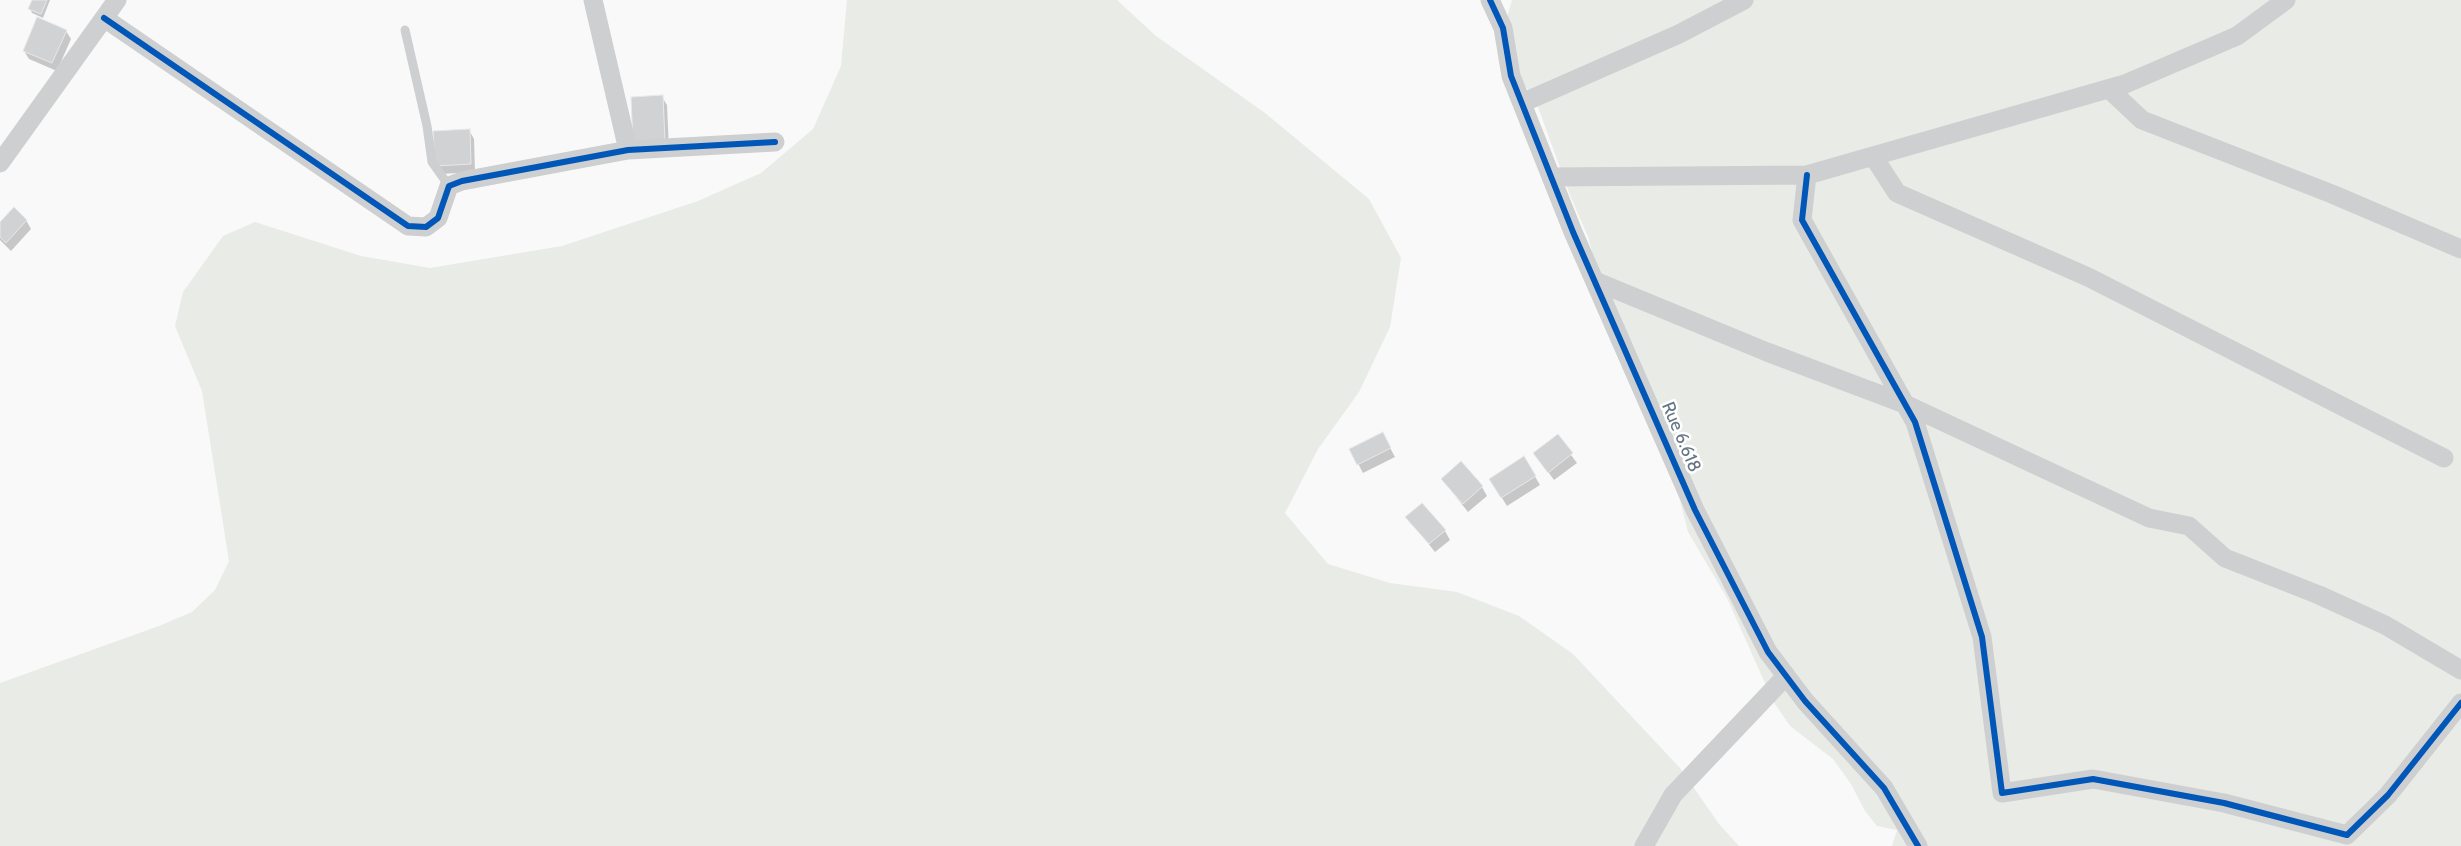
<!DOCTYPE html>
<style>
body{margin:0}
canvas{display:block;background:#f9f9f9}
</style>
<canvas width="2461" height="846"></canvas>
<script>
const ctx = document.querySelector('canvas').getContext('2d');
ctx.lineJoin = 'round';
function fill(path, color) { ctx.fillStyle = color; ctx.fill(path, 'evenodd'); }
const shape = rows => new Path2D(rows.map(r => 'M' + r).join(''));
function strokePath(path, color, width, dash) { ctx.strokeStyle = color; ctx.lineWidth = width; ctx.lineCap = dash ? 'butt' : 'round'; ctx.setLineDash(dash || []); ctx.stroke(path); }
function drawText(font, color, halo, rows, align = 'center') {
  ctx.font = font + ' Cabin,sans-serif'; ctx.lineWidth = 5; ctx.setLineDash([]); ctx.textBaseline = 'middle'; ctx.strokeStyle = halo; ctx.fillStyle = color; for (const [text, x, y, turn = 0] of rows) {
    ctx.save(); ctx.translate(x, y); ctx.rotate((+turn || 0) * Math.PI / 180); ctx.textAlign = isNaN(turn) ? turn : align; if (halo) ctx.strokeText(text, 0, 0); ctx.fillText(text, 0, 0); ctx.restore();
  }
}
fill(shape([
 [847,0,1117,0,1156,36,1265,113,1369,199,1401,258,1390,327,1359,392,1318,449,1285,513,1328,564,1390,583,1457,592,1519,616,1573,654,1680,768,1719,824,1739,846,0,846,0,683,159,626,192,612,215,590,229,561,202,391,175,326,183,292,223,236,255,222,361,256,430,268,562,246,698,201,761,173,813,129,841,66],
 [1512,0,2461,0,2461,846,1892,846,1897,830,1877,826,1865,811,1851,784,1833,759,1790,726,1773,701,1727,598,1688,532,1674,476,1593,256,1589,239,1570,195,1534,96,1524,85,1509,54,1508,14]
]), '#e8ebe6');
fill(shape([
 [33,0,50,0,43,18,32,13,30,9],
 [66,31,71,39,57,71,29,59,24,51],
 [662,97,667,105,669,150,632,98],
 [469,130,474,139,475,172,441,174,436,166],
 [26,220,31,229,11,251,0,240,0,224],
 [1557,436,1577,463,1554,480,1535,454],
 [1387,442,1395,457,1363,473,1351,450],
 [1524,458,1540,485,1507,506,1490,479],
 [1442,479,1482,487,1487,496,1468,512],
 [1407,517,1445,531,1450,540,1435,552]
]), '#0003');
const building = shape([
 [32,0,47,0,41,14,28,9,32,0],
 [37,17,67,30,52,63,23,51,37,17],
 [663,95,665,142,633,143,631,97,663,95],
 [470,129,471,164,435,166,433,131,470,129],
 [14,207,27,220,6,243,0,237,0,222,14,207],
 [1383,432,1391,448,1357,465,1349,449,1383,432],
 [1558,434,1573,453,1548,473,1533,453,1558,434],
 [1524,456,1536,476,1501,498,1489,479,1524,456],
 [1461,461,1483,486,1463,504,1441,479,1461,461],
 [1422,503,1446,530,1429,544,1405,517,1422,503]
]);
fill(building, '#d0d2d3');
strokePath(building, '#e8e8e8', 1);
strokePath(shape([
 [405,30,427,126,432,162,449,186]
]), '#cecfd0', 9);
strokePath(shape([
 [593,0,628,150],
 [1490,0,1503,28,1511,76,1573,232,1695,510,1768,652,1805,701,1884,788,1918,846],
 [104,18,408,226,426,227,438,218,449,186,462,181,628,150,775,142],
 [2109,89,2142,120,2332,194,2461,249],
 [1522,103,1679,34,1744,0],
 [1873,156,1897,193,2088,277,2444,458],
 [0,163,117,0],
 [1807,175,1802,220,1915,422,1982,637,2002,793,2093,779,2224,803,2347,835,2388,795,2461,703],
 [1551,177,1807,175,2125,84,2237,36,2286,0],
 [1595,281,1767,352,1905,404,2149,518,2189,526,2225,558,2319,595,2385,625,2461,670],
 [1644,846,1673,795,1786,676]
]), '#cecfd0', 19);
strokePath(shape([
 [1490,0,1503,28,1511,76,1573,232,1695,510,1768,652,1805,701,1884,788,1918,846],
 [104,18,408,226,426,227,438,218,449,186,462,181,628,150,775,142],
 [1807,175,1802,220,1915,422,1982,637,2002,793,2093,779,2224,803,2347,835,2388,795,2461,703]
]), '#0057b8', 6);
drawText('18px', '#657683', '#fff', [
 ["Rue 6.618",1681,437,67]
]);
</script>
